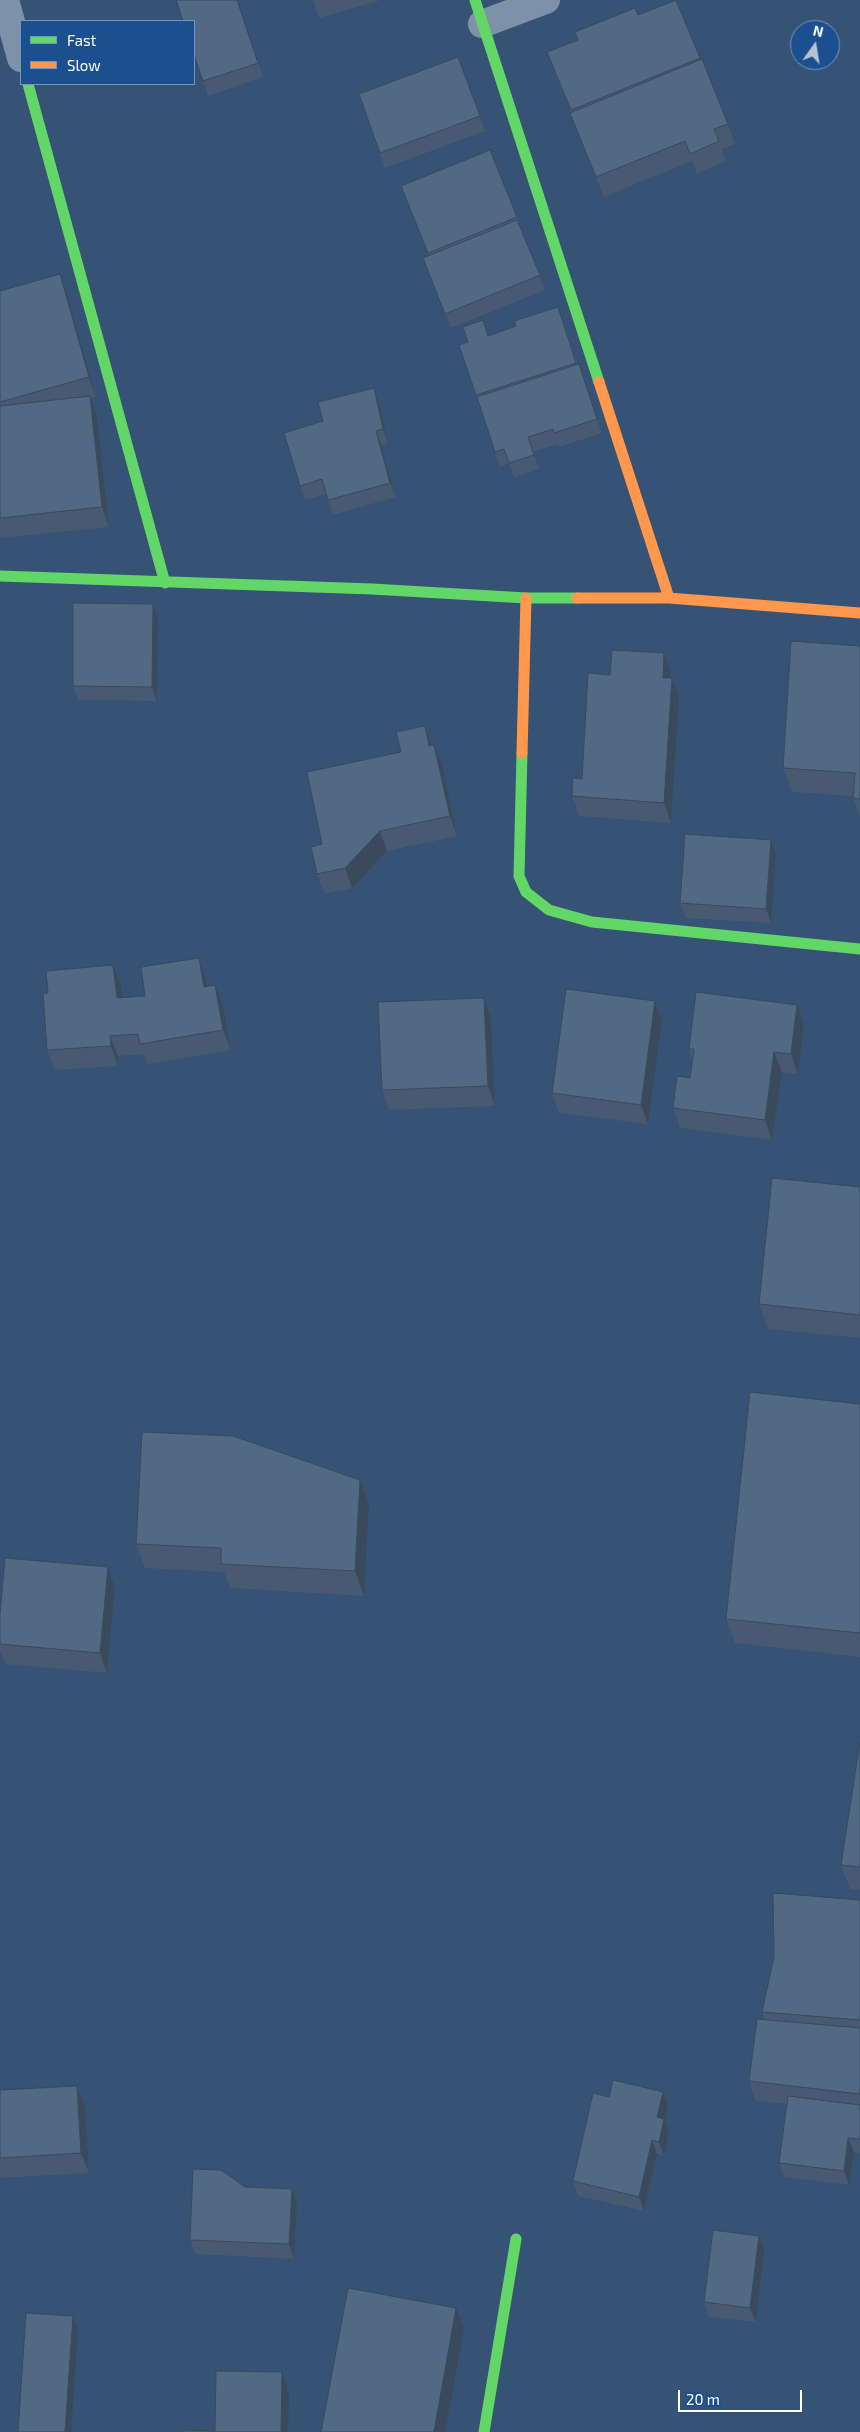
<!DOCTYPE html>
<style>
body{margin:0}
#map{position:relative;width:860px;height:2432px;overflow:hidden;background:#365274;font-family:"Exo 2",sans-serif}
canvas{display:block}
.legend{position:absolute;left:20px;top:20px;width:175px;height:65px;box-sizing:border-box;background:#1b4f8f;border:1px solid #7695bc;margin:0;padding:6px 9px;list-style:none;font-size:15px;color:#fff}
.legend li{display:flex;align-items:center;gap:10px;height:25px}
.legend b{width:25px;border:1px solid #7695bc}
.north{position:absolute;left:790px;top:20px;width:50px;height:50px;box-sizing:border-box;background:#1b4f8f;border:1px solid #7695bc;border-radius:50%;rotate:13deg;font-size:14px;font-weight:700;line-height:20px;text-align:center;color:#fff}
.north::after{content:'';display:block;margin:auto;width:18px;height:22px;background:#b9c2ce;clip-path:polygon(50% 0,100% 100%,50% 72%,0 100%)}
.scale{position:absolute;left:678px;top:2390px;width:124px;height:22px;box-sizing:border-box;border:2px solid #fff;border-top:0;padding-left:6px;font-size:15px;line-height:18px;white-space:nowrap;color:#fff;-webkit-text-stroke:4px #1b4f8f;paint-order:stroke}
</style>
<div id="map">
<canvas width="860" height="2432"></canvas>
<ul class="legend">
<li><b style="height:6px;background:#63d668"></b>Fast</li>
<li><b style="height:6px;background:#ff974d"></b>Slow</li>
</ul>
<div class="north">N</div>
<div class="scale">20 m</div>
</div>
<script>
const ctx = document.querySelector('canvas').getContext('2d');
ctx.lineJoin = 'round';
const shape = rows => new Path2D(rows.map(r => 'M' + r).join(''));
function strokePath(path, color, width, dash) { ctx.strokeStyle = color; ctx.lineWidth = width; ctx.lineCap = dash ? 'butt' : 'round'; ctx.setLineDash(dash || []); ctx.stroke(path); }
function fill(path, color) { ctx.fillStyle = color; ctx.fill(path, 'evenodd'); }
strokePath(shape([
 [5,0,21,58],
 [482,24,546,0]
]), '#7d92a8', 28);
strokePath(shape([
 [475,0,599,382],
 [28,84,165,583],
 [0,576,372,589,526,598,577,598],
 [522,753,519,876,526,892,549,910,592,922,860,949],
 [484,2432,516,2239]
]), '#63d668', 11);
strokePath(shape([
 [599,382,669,598],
 [577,598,669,598,860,613],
 [522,753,526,598]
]), '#ff974d', 11);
fill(shape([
 [176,0,237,0,263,77,208,96],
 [313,0,381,0,319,18],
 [676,0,700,60,728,124,735,144,722,149,726,161,697,174,692,161,604,197,578,133,571,112,554,72,547,52],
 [458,57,485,131,385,168,359,94],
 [401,186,517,217,522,232,545,290,451,328,423,258,429,256],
 [60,274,67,294,96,397,91,399,97,416,109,527,0,538,0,291],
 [563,321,577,364,584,378,602,433,559,447,558,444,533,452,539,469,514,478,509,463,500,467,459,345],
 [374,388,379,403,388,443,381,445,396,497,333,515,326,494,305,500,300,486,323,421],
 [153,604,158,618,157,701,78,700,73,686],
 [860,646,860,818,853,798,853,796,792,792,783,768],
 [671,673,671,678,672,678,679,698,671,823,579,816,572,796,582,779,610,675],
 [425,726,432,745,442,765,457,836,387,851,352,888,325,894,317,874,322,844,401,752],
 [771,840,776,854,771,923,686,918,680,903],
 [199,958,206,978,208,986,223,1005,231,1050,147,1064,144,1054,118,1056,118,1066,55,1070,47,1050,48,993,113,965,121,984,122,998,145,996],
 [484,998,491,1018,495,1106,389,1110,382,1090],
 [797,1005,804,1025,798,1074,782,1072,772,1140,680,1128,673,1108,690,1078,692,1060,689,1049],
 [662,1021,648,1124,559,1113,552,1093],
 [860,1187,860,1338,768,1329,759,1304],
 [860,1404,860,1657,735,1643,726,1619],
 [369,1505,364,1596,230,1588,224,1572,145,1568,136,1544],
 [108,1567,115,1587,107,1673,5,1664,0,1651,0,1614],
 [860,1742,860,1890,850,1889,841,1865],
 [860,1900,860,2153,854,2152,849,2185,784,2177,779,2163,787,2104,756,2101,749,2081,765,2020,762,2012],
 [77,2086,85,2106,89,2173,0,2178,0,2090],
 [663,2092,668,2106,665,2121,669,2133,664,2156,657,2154,644,2211,578,2196,573,2181,609,2097],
 [245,2187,292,2189,297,2204,294,2259,195,2254,190,2240],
 [764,2251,756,2322,709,2317,704,2302]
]), '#475a72');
fill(shape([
 [60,274,67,294,96,397,89,377],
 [579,364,584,378,602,433,597,419],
 [374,388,379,403,388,443,383,429],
 [90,396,97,416,109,527,102,507],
 [376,431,381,445,396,497,390,483],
 [153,604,158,618,157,701,152,687],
 [664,653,671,673,670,698,663,678],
 [672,678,679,698,671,823,664,803],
 [425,726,432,746,429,746],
 [434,745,442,765,457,836,450,816],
 [380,831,387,851,352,888,345,868],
 [771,840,776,854,771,923,766,909],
 [199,958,206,978,211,1007,204,987],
 [113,965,121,984,124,1018,117,998],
 [215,985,223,1005,231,1050,223,1030],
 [484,998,491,1018,495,1106,488,1086],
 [655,1001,662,1021,648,1124,641,1105],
 [797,1005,804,1025,798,1074,791,1054],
 [110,1036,118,1056,118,1066,111,1046],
 [774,1052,782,1072,772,1140,765,1120],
 [360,1480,369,1505,364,1596,355,1571],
 [108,1567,115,1587,107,1673,100,1653],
 [77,2086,85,2106,89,2173,81,2153],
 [663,2092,668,2106,665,2121,669,2133,664,2156,659,2142,657,2117],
 [848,2138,854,2152,849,2185,844,2171],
 [652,2140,657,2154,644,2211,639,2197],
 [292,2189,297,2204,294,2259,289,2244],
 [759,2236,764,2251,756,2322,750,2308],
 [456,2308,464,2328,445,2432,434,2432],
 [73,2316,78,2330,71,2432,65,2432],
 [282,2372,289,2392,288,2432,281,2432]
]), '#394a5c');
const building = shape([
 [176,0,237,0,258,63,203,81,194,55,194,21,183,21,176,0],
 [676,0,700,58,571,110,547,52,578,40,575,32,635,8,638,15,676,0],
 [458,57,480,116,380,153,359,94,458,57],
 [702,59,728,124,714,129,719,141,690,154,685,141,596,177,570,113,702,59],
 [490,150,517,217,428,253,401,186,490,150],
 [517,220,540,275,445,314,423,258,517,220],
 [60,274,89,377,0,402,0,291,60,274],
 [558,307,576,363,476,395,459,345,468,342,463,327,483,320,488,336,516,326,514,321,558,307],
 [579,364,597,419,554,433,553,429,528,437,534,455,509,463,504,449,495,452,477,397,579,364],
 [374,388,383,429,376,431,390,483,328,500,322,479,300,486,284,433,323,421,318,402,374,388],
 [90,396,102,507,0,518,0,406,90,396],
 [73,603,153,604,152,687,73,686,73,603],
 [791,641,860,646,860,799,853,798,855,773,783,768,791,641],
 [612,650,664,653,663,678,672,678,664,803,572,796,573,778,582,779,588,673,610,675,612,650],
 [425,726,429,746,434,745,450,816,380,831,345,868,317,874,311,847,322,844,307,772,401,752,396,732,425,726],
 [685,834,771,840,766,909,680,903,685,834],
 [199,958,204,987,215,985,223,1030,140,1044,138,1034,110,1036,111,1046,47,1050,43,993,48,993,46,971,113,965,117,998,145,996,141,967,199,958],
 [566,989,655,1001,641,1105,552,1093,566,989],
 [696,992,797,1005,791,1054,774,1052,765,1120,673,1108,677,1076,690,1078,694,1049,689,1049,696,992],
 [484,998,488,1086,382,1090,378,1002,484,998],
 [772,1178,860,1187,860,1315,759,1304,772,1178],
 [750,1392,860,1404,860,1633,726,1619,750,1392],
 [142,1432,233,1436,360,1480,355,1571,221,1564,221,1548,136,1544,142,1432],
 [5,1558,108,1567,100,1653,0,1644,0,1614,5,1558],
 [860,1742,860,1867,841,1865,860,1742],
 [773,1893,860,1900,860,2020,762,2012,774,1957,773,1893],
 [757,2019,860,2028,860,2094,749,2081,757,2019],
 [613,2080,663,2092,657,2117,664,2119,659,2142,652,2140,639,2197,573,2181,593,2093,609,2097,613,2080],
 [77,2086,81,2153,0,2158,0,2090,77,2086],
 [788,2096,860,2105,860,2139,848,2138,844,2171,779,2163,788,2096],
 [193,2169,221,2170,245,2187,292,2189,289,2244,190,2240,193,2169],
 [713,2230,759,2236,750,2308,704,2302,713,2230],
 [348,2288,456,2308,434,2432,321,2432,348,2288],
 [26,2313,73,2316,65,2432,18,2432,26,2313],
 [216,2371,282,2372,281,2432,183,2432,184,2430,215,2431,216,2371]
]);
fill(building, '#526984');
strokePath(building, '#394a5c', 1);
</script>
